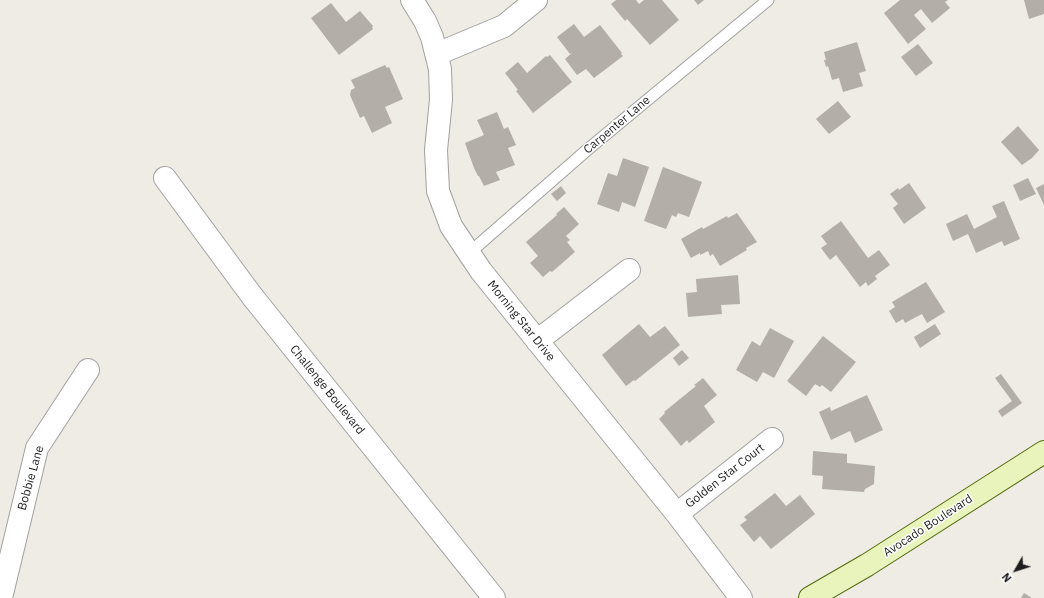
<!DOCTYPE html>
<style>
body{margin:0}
#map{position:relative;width:1044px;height:598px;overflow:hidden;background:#eeece4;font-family:"IBM Plex Sans",sans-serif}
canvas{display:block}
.north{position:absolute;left:996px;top:550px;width:40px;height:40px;-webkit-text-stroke:3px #fff;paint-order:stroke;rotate:231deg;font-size:11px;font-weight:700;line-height:16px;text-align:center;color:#1d1d1d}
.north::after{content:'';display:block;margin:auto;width:14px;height:18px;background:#1d1d1d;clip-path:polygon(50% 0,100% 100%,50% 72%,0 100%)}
</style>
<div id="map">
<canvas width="1044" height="598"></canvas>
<div class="north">N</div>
</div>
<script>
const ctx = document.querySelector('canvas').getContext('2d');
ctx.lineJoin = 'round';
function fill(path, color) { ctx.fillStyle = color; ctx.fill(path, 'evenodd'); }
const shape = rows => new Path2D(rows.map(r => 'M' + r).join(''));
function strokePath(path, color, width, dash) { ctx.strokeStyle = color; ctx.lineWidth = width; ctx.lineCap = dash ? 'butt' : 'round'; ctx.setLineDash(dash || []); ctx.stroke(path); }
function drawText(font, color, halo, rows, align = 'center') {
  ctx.font = font + ' "IBM Plex Sans",sans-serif'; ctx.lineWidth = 3; ctx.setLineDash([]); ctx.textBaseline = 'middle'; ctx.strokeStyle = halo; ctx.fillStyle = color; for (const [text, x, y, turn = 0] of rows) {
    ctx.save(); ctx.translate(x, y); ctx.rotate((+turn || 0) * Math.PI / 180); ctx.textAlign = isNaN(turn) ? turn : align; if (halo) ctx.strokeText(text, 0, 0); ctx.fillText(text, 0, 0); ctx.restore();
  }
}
fill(shape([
 [616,0,636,0,639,4,644,0,662,0,679,20,650,45,627,19,625,21,611,4],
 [694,0,704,0,698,5],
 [900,0,948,0,945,2,950,8,932,23,921,9,914,15,926,29,908,44,884,13],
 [1024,0,1044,0,1044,14,1029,19],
 [331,3,346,22,360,11,373,26,372,27,373,29,339,55,311,18],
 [574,24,584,37,600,25,622,53,621,54,623,56,594,78,586,69,577,75,565,59,573,52,570,54,557,37],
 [857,42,866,71,859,73,863,86,843,92,839,78,832,80,828,66,826,67,824,60,826,60,824,52],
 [918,44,933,63,916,76,901,57],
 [550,55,572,82,533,113,516,91,518,90,505,73,518,62,527,73,546,56,547,57],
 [385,65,387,68,389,67,403,99,385,107,392,123,372,133,364,116,360,118,350,95,351,90,355,88,351,80],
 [838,101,851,117,829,134,816,119],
 [497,112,504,129,508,127,516,145,508,148,515,165,496,172,500,180,484,186,479,176,478,176,474,168,465,143,484,135,477,120],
 [1018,126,1039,150,1032,158,1022,165,1001,142],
 [623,158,649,167,635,207,622,202,619,212,597,204,608,173,617,176],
 [663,167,702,182,689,217,678,213,676,217,672,215,666,229,644,221],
 [1028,178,1036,194,1020,201,1013,185],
 [909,183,926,208,904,224,893,208,898,204,890,194,898,188,899,190],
 [1044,184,1044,205,1036,188],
 [561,186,566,193,557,201,551,194],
 [1004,201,1020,239,1004,246,1002,241,976,253,968,234,953,241,946,224,967,214,974,229,997,217,992,206],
 [564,207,579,224,566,236,570,240,567,242,575,252,552,272,550,271,543,277,530,263,538,256,526,242,557,215,556,214],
 [737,213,757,242,746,248,747,250,720,266,713,254,710,256,708,251,700,255,700,253,691,258,681,239,702,227,703,229,727,216,728,218],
 [841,221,868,258,879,250,890,265,875,276,877,279,868,286,866,282,860,287,836,255,830,260,821,248,827,244,821,236],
 [738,275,740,304,721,305,722,314,688,317,686,293,697,292,696,279],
 [926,282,945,312,927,323,922,314,905,323,903,319,896,323,889,311,895,307,892,302],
 [639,324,650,337,665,326,680,345,635,381,634,380,626,386,602,355],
 [935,324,941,334,920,348,914,337],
 [770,328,794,341,774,378,763,372,757,382,736,370,752,341,760,346],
 [823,336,856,362,831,392,822,385,820,387,815,384,806,396,787,381],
 [682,350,689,358,679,366,673,358],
 [1001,374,1022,403,1002,417,998,411,1012,401,995,378],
 [703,378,717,395,704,406,715,422,689,443,687,440,681,446,659,419,665,413,664,412,696,386,694,385],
 [867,395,883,430,855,443,850,431,831,440,819,412,830,407,831,411],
 [813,451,847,454,847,463,875,466,874,484,865,489,864,492,822,489,823,476,812,475],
 [775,493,786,506,800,495,815,514,771,549,760,536,754,542,740,525,747,520,744,517],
 [1024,593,1032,598,1021,598]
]), '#b3aea7');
const service = shape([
 [468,254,587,150,768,0]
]);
const minor = shape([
 [412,0,425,21,432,37,440,69,441,100,436,150,438,191,451,226,481,271,677,514,741,598],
 [437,54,504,26,536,0],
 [165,178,252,296,494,598],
 [537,341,629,270],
 [677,514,772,439],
 [1,598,37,448,88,370]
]);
const secondary = shape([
 [810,598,867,565,1044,452]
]);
strokePath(service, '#a1a1a1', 13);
strokePath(minor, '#a1a1a1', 24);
strokePath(secondary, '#546b0e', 24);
strokePath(service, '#fff', 11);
strokePath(minor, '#fff', 22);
strokePath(secondary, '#e9f4bc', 22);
drawText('12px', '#1d1d1d', '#fff', [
 ["Carpenter Lane",617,125,-40],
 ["Morning Star Drive",521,321,51],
 ["Challenge Boulevard",327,390,51],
 ["Golden Star Court",725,476,-38],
 ["Bobbie Lane",31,478,-74],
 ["Avocado Boulevard",928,526,-33]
]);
</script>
